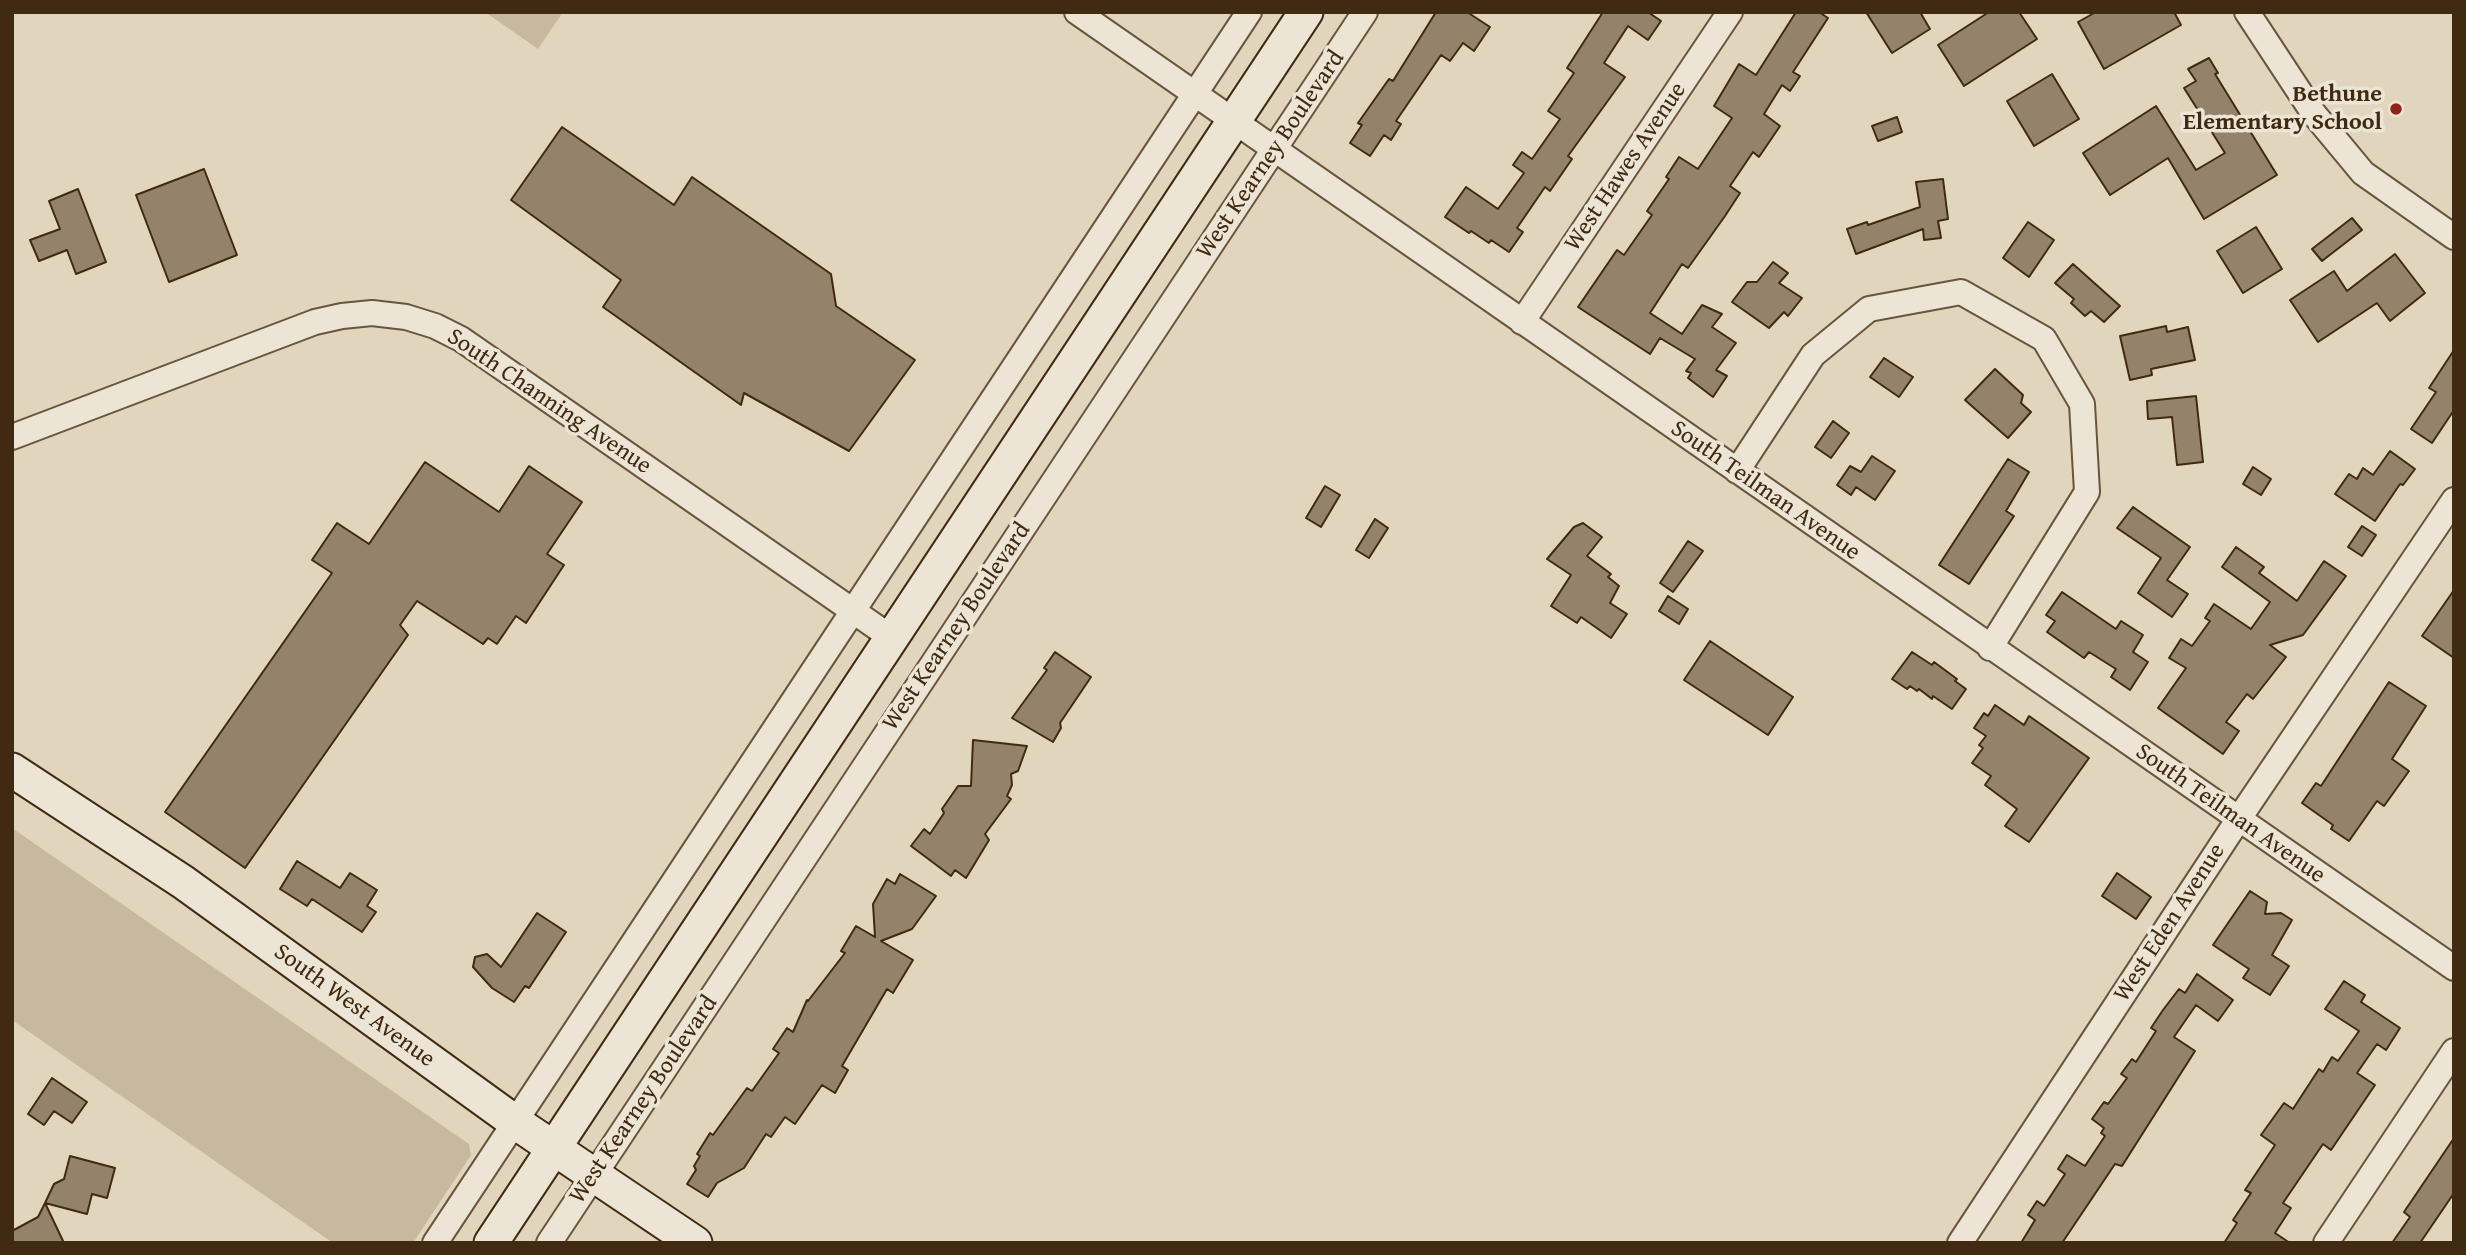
<!DOCTYPE html>
<style>
body{margin:0}
#map{position:relative;width:2466px;height:1255px;overflow:hidden;background:#e1d6bd;font-family:"Gentium Book Plus",serif}
canvas{display:block}
.frame{position:absolute;inset:0;border:14px solid #402a11;pointer-events:none}
</style>
<div id="map">
<canvas width="2466" height="1255"></canvas>
<div class="frame"></div>
</div>
<script>
const ctx = document.querySelector('canvas').getContext('2d');
ctx.lineJoin = 'round';
function fill(path, color) { ctx.fillStyle = color; ctx.fill(path, 'evenodd'); }
const shape = rows => new Path2D(rows.map(r => 'M' + r).join(''));
function strokePath(path, color, width, dash) { ctx.strokeStyle = color; ctx.lineWidth = width; ctx.lineCap = dash ? 'butt' : 'round'; ctx.setLineDash(dash || []); ctx.stroke(path); }
function drawText(font, color, halo, rows, align = 'center') {
  ctx.font = font + ' "Gentium Book Plus",serif'; ctx.lineWidth = 7; ctx.setLineDash([]); ctx.textBaseline = 'middle'; ctx.strokeStyle = halo; ctx.fillStyle = color; for (const [text, x, y, turn = 0] of rows) {
    ctx.save(); ctx.translate(x, y); ctx.rotate((+turn || 0) * Math.PI / 180); ctx.textAlign = isNaN(turn) ? turn : align; if (halo) ctx.strokeText(text, 0, 0); ctx.fillText(text, 0, 0); ctx.restore();
  }
}
fill(shape([
 [485,12,563,12,538,49],
 [12,828,469,1144,471,1155,413,1243,333,1243,12,1020]
]), '#c6b9a0');
const building = shape([
 [1436,12,1467,12,1490,27,1474,51,1463,43,1450,61,1441,55,1396,121,1401,124,1391,140,1384,135,1370,156,1350,143,1362,125,1358,123,1389,79,1393,81,1436,12],
 [1603,12,1648,12,1661,21,1648,40,1628,26,1604,63,1625,77,1568,156,1572,159,1550,191,1545,187,1517,228,1523,232,1509,252,1491,240,1489,243,1471,231,1469,233,1445,217,1466,187,1498,209,1524,173,1513,165,1522,152,1532,159,1560,119,1548,111,1574,73,1567,68,1603,12],
 [1796,12,1819,12,1828,18,1793,72,1800,76,1790,91,1782,85,1764,114,1780,126,1759,157,1753,152,1730,186,1740,193,1725,216,1688,268,1682,264,1650,313,1682,334,1702,305,1722,314,1712,327,1736,343,1716,370,1727,376,1713,397,1688,378,1691,373,1686,371,1695,359,1660,338,1650,354,1578,307,1617,250,1624,255,1652,215,1647,211,1669,179,1666,177,1679,157,1698,169,1732,118,1714,106,1739,64,1756,75,1796,12],
 [1866,12,1920,12,1930,29,1892,53,1866,12],
 [1989,12,2019,12,2037,39,1964,86,1938,45,1989,12],
 [2096,12,2174,12,2181,25,2104,69,2078,22,2096,12],
 [2209,58,2218,73,2215,74,2277,175,2204,219,2168,158,2110,195,2083,153,2156,106,2196,170,2225,153,2184,88,2196,81,2188,69,2209,58],
 [2052,74,2079,119,2034,146,2007,101,2052,74],
 [1897,117,1902,132,1878,141,1872,126,1897,117],
 [562,127,674,205,692,177,831,274,836,306,915,360,849,451,744,393,741,405,603,307,621,280,511,200,562,127],
 [204,169,237,255,169,282,136,195,204,169],
 [1943,179,1948,219,1938,221,1941,238,1924,240,1923,229,1856,254,1847,229,1867,222,1868,225,1920,207,1916,182,1943,179],
 [78,189,106,262,76,274,67,250,39,261,30,240,60,229,49,201,78,189],
 [2352,218,2362,230,2322,261,2312,249,2352,218],
 [2028,222,2054,240,2029,277,2003,258,2028,222],
 [2256,227,2282,269,2243,293,2217,251,2256,227],
 [2395,254,2425,293,2390,321,2377,303,2318,342,2290,300,2334,271,2347,291,2395,254],
 [1773,262,1788,273,1779,283,1802,298,1788,316,1784,312,1769,328,1732,302,1747,282,1757,282,1773,262],
 [2073,264,2120,306,2104,322,2091,311,2085,316,2071,303,2074,299,2055,283,2073,264],
 [2166,326,2167,332,2188,327,2195,360,2151,369,2152,375,2130,380,2120,336,2166,326],
 [2454,350,2454,410,2432,443,2411,429,2436,392,2429,388,2454,350],
 [1884,358,1913,377,1899,397,1870,377,1884,358],
 [1995,369,2023,395,2021,403,2031,412,2008,438,1965,400,1995,369],
 [2196,396,2203,462,2177,465,2172,417,2148,419,2147,401,2196,396],
 [1833,421,1849,433,1831,458,1815,447,1833,421],
 [2390,451,2415,469,2403,485,2400,484,2375,521,2335,494,2349,474,2357,479,2363,468,2373,475,2390,451],
 [1872,456,1895,471,1875,500,1856,487,1851,495,1837,485,1850,466,1861,472,1872,456],
 [2008,459,2029,472,2006,511,2014,516,1969,584,1939,565,2008,459],
 [425,462,499,512,529,466,582,502,547,554,564,565,526,623,516,616,497,644,488,638,483,644,417,601,400,625,408,635,245,868,165,812,332,573,312,560,337,523,369,544,425,462],
 [2253,467,2271,479,2261,495,2243,484,2253,467],
 [1325,486,1340,495,1321,527,1306,518,1325,486],
 [2133,507,2190,547,2167,580,2188,594,2172,617,2138,593,2161,558,2117,528,2133,507],
 [1375,519,1388,528,1369,558,1356,550,1375,519],
 [1583,523,1602,537,1587,556,1611,574,1608,577,1619,586,1610,603,1627,614,1611,638,1581,617,1577,623,1551,606,1571,575,1547,559,1574,527,1583,523],
 [2362,526,2376,535,2362,556,2348,547,2362,526],
 [1688,541,1703,551,1673,592,1660,583,1688,541],
 [2236,547,2264,567,2259,573,2297,601,2324,561,2346,576,2303,635,2270,645,2286,657,2253,699,2247,694,2226,722,2239,731,2223,754,2158,708,2186,668,2169,658,2181,639,2192,646,2210,621,2205,618,2214,604,2251,629,2270,602,2222,567,2236,547],
 [2454,590,2454,658,2422,636,2454,590],
 [2062,592,2116,629,2121,621,2143,635,2133,652,2148,662,2130,690,2111,677,2116,669,2089,652,2084,658,2047,632,2055,621,2046,615,2062,592],
 [1668,596,1688,609,1679,624,1659,611,1668,596],
 [1710,641,1793,697,1768,735,1684,680,1710,641],
 [1055,652,1091,677,1060,723,1061,728,1053,742,1012,718,1047,670,1044,668,1055,652],
 [1912,652,1932,665,1934,662,1957,679,1955,681,1966,689,1952,709,1933,696,1932,699,1919,689,1917,691,1910,686,1907,689,1892,679,1912,652],
 [2389,682,2426,706,2392,759,2409,771,2384,806,2377,801,2349,841,2331,829,2333,825,2302,803,2316,783,2321,786,2389,682],
 [1995,705,2024,725,2029,716,2089,758,2029,842,2005,826,2017,809,1985,785,1991,776,1972,763,1983,748,1979,745,1986,736,1974,728,1984,713,1988,716,1995,705],
 [973,740,1027,746,1018,771,1011,774,1012,785,1007,796,1011,799,985,834,989,840,966,878,955,870,951,876,911,846,924,829,930,834,944,813,942,809,958,786,971,786,973,740],
 [297,861,340,888,350,873,377,890,367,906,376,912,362,932,312,899,307,906,280,889,297,861],
 [2117,873,2151,897,2136,919,2102,896,2117,873],
 [900,874,936,896,912,929,881,941,913,960,893,993,887,989,842,1066,848,1070,835,1093,822,1085,795,1124,785,1117,771,1137,766,1134,744,1168,717,1183,708,1197,687,1184,696,1170,694,1166,700,1156,697,1154,710,1133,713,1135,747,1088,752,1091,779,1053,773,1049,787,1028,793,1032,807,1000,808,1001,845,953,841,951,856,926,875,937,873,904,887,879,895,884,900,874],
 [2250,891,2267,902,2265,914,2281,913,2292,920,2272,955,2289,966,2270,995,2243,978,2249,969,2213,945,2250,891],
 [537,913,566,932,529,988,525,986,514,1002,492,988,473,967,475,957,487,954,501,967,537,913],
 [2197,974,2233,1000,2218,1021,2196,1005,2174,1037,2195,1051,2122,1166,2115,1164,2062,1243,2021,1243,2035,1220,2028,1215,2037,1201,2044,1206,2065,1174,2058,1169,2067,1155,2085,1166,2105,1136,2101,1133,2104,1128,2092,1119,2104,1102,2108,1104,2127,1078,2121,1074,2132,1059,2136,1062,2156,1031,2151,1028,2163,1010,2179,989,2185,993,2197,974],
 [2344,981,2365,995,2361,1002,2400,1028,2386,1050,2377,1044,2357,1073,2375,1085,2331,1150,2323,1144,2283,1203,2291,1208,2275,1233,2290,1243,2224,1243,2237,1223,2233,1220,2251,1193,2245,1190,2275,1145,2261,1135,2284,1103,2293,1109,2319,1069,2323,1072,2332,1057,2338,1061,2359,1031,2325,1009,2344,981],
 [52,1078,87,1102,72,1123,54,1111,44,1125,28,1114,52,1078],
 [2454,1138,2454,1193,2420,1243,2392,1243,2410,1217,2404,1212,2454,1138],
 [70,1156,115,1168,107,1198,92,1194,87,1214,45,1203,54,1184,64,1179,70,1156],
 [45,1203,64,1243,12,1243,12,1231,38,1217,45,1203]
]);
fill(building, '#94836a');
strokePath(building, '#402a11', 2);
const street = shape([
 [1077,12,2454,968],
 [2247,12,2314,114,2363,173,2454,237],
 [1522,322,1730,12],
 [12,437,315,322,342,316,372,313,406,317,435,326,461,339,892,638],
 [1737,471,1813,355,1869,309,1961,292,2044,339,2082,404,2087,492,1990,648],
 [435,1243,1249,12],
 [549,1243,1365,12],
 [1960,1243,2238,820,2454,500],
 [2326,1243,2454,1051]
]);
const secondary = shape([
 [12,770,183,882,515,1122,695,1243],
 [491,1243,1306,12]
]);
strokePath(street, '#68553c', 28);
strokePath(secondary, '#402a11', 37);
strokePath(street, '#ece4d4', 24);
strokePath(secondary, '#ece4d4', 33);
for (const [x, y, r, color] of [
 [2396,109,7,"#8f2418"]
]) { const dot = new Path2D(); dot.arc(x, y, r, 0, 2 * Math.PI); ctx.fillStyle = color; ctx.fill(dot); strokePath(dot, '#ece4d4', 2.5); }
drawText('bold 24px', '#402a11', '#ece4d4', [
 ["Bethune",2382,95],
 ["Elementary School",2382,123]
], 'right');
drawText('24px', '#402a11', '#ece4d4', [
 ["West Kearney Boulevard",1271,155,-56],
 ["West Hawes Avenue",1626,167,-56],
 ["South Channing Avenue",549,402,34],
 ["South Teilman Avenue",1765,491,35],
 ["West Kearney Boulevard",957,627,-56],
 ["South Teilman Avenue",2230,814,35],
 ["West Eden Avenue",2170,923,-57],
 ["South West Avenue",354,1006,36],
 ["West Kearney Boulevard",644,1100,-56]
]);
</script>
